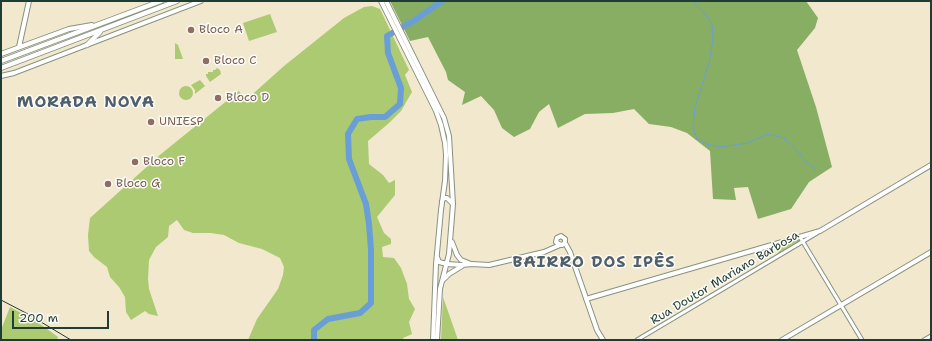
<!DOCTYPE html>
<meta charset="utf-8">
<style>
body{margin:0}
#map{position:relative;width:932px;height:341px;overflow:hidden;background:#f1e8ce;font-family:"Shantell Sans",sans-serif}
canvas{display:block}
.frame{position:absolute;inset:0;border:2px solid #1f3d34;pointer-events:none}
.scale{position:absolute;left:12px;top:311px;width:97px;height:18px;box-sizing:border-box;border:2px solid #1f3d34;border-top:0;padding-left:5px;font-size:12px;line-height:14px;white-space:nowrap;color:#1f3d34;-webkit-text-stroke:3px #fdfcf7;paint-order:stroke}
</style>
<div id="map">
<canvas width="932" height="341"></canvas>
<div class="frame"></div>
<div class="scale">200 m</div>
</div>
<script>
const ctx = document.querySelector('canvas').getContext('2d');
ctx.lineJoin = 'round';
function fill(path, color) { ctx.fillStyle = color; ctx.fill(path, 'evenodd'); }
const shape = rows => new Path2D(rows.map(r => 'M' + r).join(''));
function strokePath(path, color, width, dash) { ctx.strokeStyle = color; ctx.lineWidth = width; ctx.lineCap = dash ? 'butt' : 'round'; ctx.setLineDash(dash || []); ctx.stroke(path); }
function drawText(font, color, halo, rows, align = 'center') {
  ctx.font = font + ' "Shantell Sans",sans-serif'; ctx.lineWidth = 3; ctx.setLineDash([]); ctx.textBaseline = 'middle'; ctx.strokeStyle = halo; ctx.fillStyle = color; for (const [text, x, y, turn = 0] of rows) {
    ctx.save(); ctx.translate(x, y); ctx.rotate((+turn || 0) * Math.PI / 180); ctx.textAlign = isNaN(turn) ? turn : align; if (halo) ctx.strokeText(text, 0, 0); ctx.fillText(text, 0, 0); ctx.restore();
  }
}
fill(shape([
 [372,6,380,9,409,70,405,75,412,92,401,111,389,123,368,141,369,164,383,175,389,183,395,180,395,195,377,217,384,233,391,239,391,244,382,247,383,257,394,258,401,268,407,284,409,299,415,309,409,322,412,334,403,338,403,340,248,340,257,319,278,289,283,275,284,267,280,258,262,249,239,243,224,235,211,233,193,233,184,230,177,220,169,226,168,237,156,247,149,260,148,279,149,289,158,316,149,314,145,311,131,320,126,312,125,297,119,287,110,277,107,267,94,257,89,251,88,235,90,218,161,154,239,91,246,100,284,66,344,18,364,7],
 [270,14,277,32,249,41,243,23],
 [175,43,178,45,183,59,175,59],
 [217,68,220,70,221,74,210,82,206,76,206,74,208,74,208,72,213,72,213,70,215,70],
 [200,80,205,86,195,94,195,90,191,85],
 '179 93a7 7 0 1 1 14 0a7 7 0 1 1-14 0Z',
 [799,238,800,240,799,242,779,254,775,245],
 [443,297,458,340,441,340],
 [10,307,36,321,58,337,57,340,1,340,1,330]
]), '#abca72');
fill(shape([
 [390,1,806,1,818,18,815,28,797,50,816,107,832,167,809,182,791,209,758,219,748,187,734,188,736,200,713,199,710,151,687,133,671,127,649,124,634,109,613,113,585,114,558,128,549,104,539,112,530,129,514,137,502,128,494,110,481,96,462,105,465,92,448,80,446,72,428,37,410,41]
]), '#88ae64');
strokePath(shape([
 [693,1,707,17,712,24,713,40,709,63,695,107,693,127,697,139,706,144,720,147,748,143,767,134,784,138,796,149,807,163,816,169]
]), '#699fd6', 1);
strokePath(shape([
 [314,340,314,330,328,319,360,313,371,303,371,250,369,224,366,204,349,159,348,134,357,119,371,117,385,117,400,104,401,88,388,53,387,36,415,20,442,1]
]), '#699fd6', 6);
const minor = shape([
 [800,237,862,340],
 [637,340,817,233],
 [924,340,931,336]
]);
const major = shape([
 [381,1,436,111,441,125,445,143,446,155,445,181,441,210,436,264,433,340],
 [386,1,444,118,449,136,453,204,449,254,440,289,437,340],
 [19,47,29,1],
 [1,54,69,29,92,25],
 [1,76,14,73,201,1],
 [442,201,444,198,447,198,453,204],
 [452,242,457,255,461,260,471,264],
 [565,243,562,245,559,244,556,242,557,238,561,236,565,239,565,243,570,252,597,330,603,340],
 [437,257,439,262,447,264,462,265,472,264,489,265,544,252,560,245],
 [442,281,449,274,462,266],
 [586,299,820,231,931,165],
 [782,340,931,252]
]);
const highway = shape([
 [87,45,100,32],
 [1,61,161,1],
 [1,68,177,1]
]);
strokePath(minor, '#889281', 5);
strokePath(major, '#889281', 6);
strokePath(highway, '#889281', 6);
strokePath(minor, '#fff', 3);
strokePath(major, '#fff', 4);
strokePath(highway, '#fff', 4.5);
strokePath(shape([
 [1,300,26,313,71,340]
]), '#1f3d34', 1);
for (const [x, y, r, color] of [
 [191,30,4,"#8d6e63"],
 [206,61,4,"#8d6e63"],
 [218,98,4,"#8d6e63"],
 [151,122,4,"#8d6e63"],
 [135,162,4,"#8d6e63"],
 [108,184,4,"#8d6e63"]
]) { const dot = new Path2D(); dot.arc(x, y, r, 0, 2 * Math.PI); ctx.fillStyle = color; ctx.fill(dot); strokePath(dot, '#fdfcf7', 1.5); }
drawText('12px', '#785e54', '#fdfcf7', [
 ["Bloco A",199,30],
 ["Bloco C",214,61],
 ["Bloco D",226,98],
 ["UNIESP",159,122],
 ["Bloco F",143,162],
 ["Bloco G",116,184]
], 'left');
drawText('12px', '#1f3d34', '#fdfcf7', [
 ["Rua Doutor Mariano Barbosa",725,278,-31]
]);
ctx.letterSpacing = '1px';
drawText('bold 16px', '#4f5f6b', '#fdfcf7', [
 ["MORADA NOVA",86,103],
 ["BAIRRO DOS IPÊS",594,263]
]);
ctx.letterSpacing = '0px';
</script>
